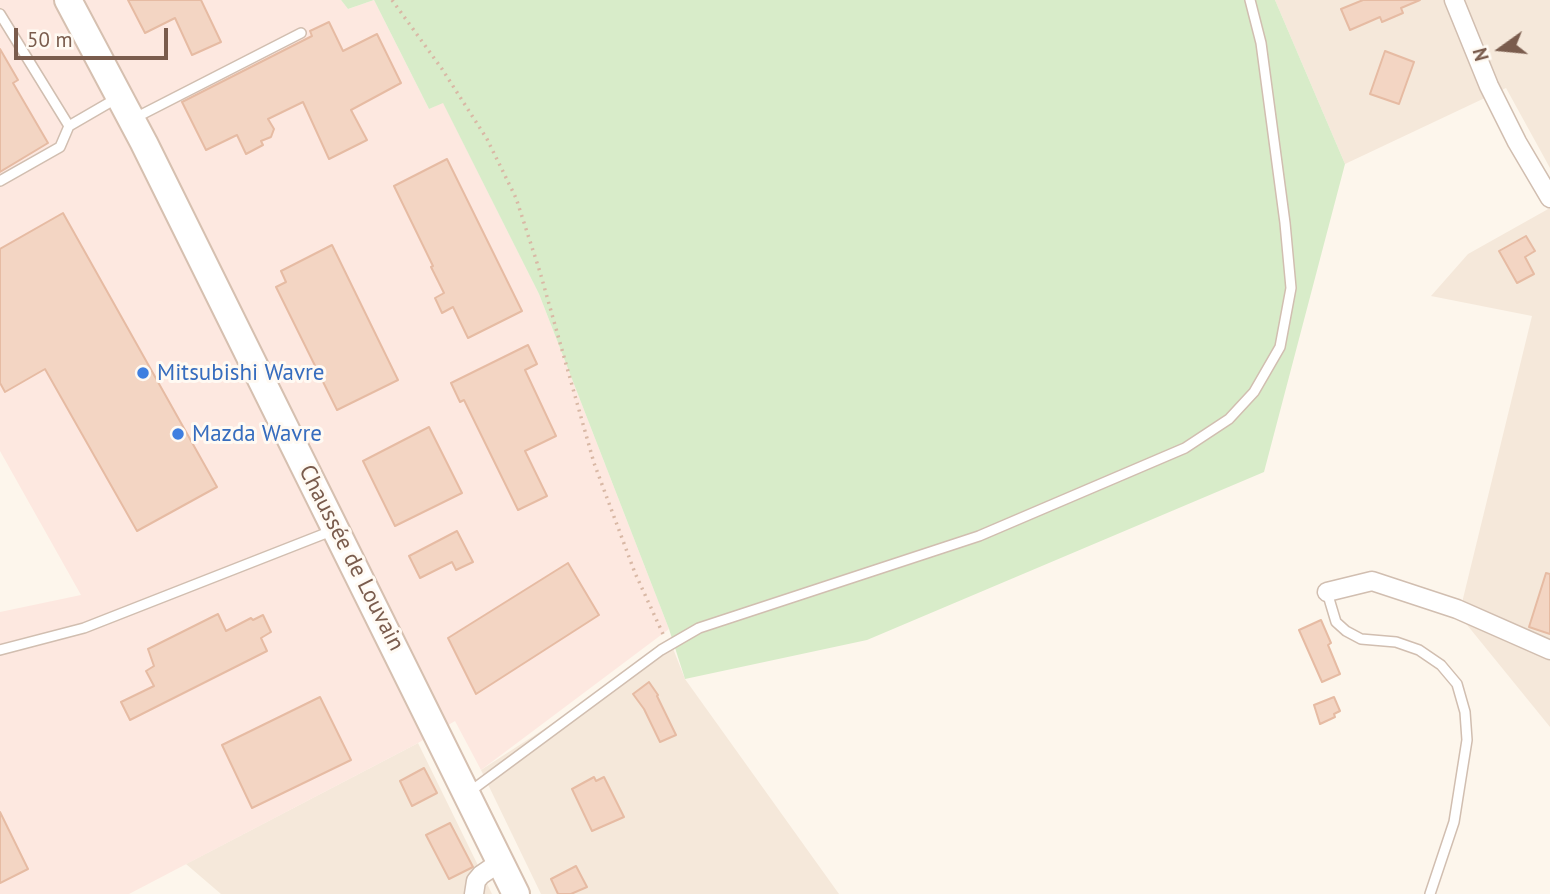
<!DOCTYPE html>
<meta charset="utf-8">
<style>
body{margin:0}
#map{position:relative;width:1550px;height:894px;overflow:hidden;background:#fdf6ec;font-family:"PT Sans",sans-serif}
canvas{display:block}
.north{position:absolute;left:1466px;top:14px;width:70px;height:70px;-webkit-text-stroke:5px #fffaf3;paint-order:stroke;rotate:255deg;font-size:19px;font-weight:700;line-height:28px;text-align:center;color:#7a5c4d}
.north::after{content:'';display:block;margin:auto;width:24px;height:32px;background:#7a5c4d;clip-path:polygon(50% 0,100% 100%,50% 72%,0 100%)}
.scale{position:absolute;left:14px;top:28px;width:154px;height:32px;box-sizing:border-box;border:4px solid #7a5c4d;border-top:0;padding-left:9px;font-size:21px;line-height:24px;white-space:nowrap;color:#7a5c4d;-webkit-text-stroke:5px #fffaf3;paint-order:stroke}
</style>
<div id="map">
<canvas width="1550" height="894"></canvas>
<div class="north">N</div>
<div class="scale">50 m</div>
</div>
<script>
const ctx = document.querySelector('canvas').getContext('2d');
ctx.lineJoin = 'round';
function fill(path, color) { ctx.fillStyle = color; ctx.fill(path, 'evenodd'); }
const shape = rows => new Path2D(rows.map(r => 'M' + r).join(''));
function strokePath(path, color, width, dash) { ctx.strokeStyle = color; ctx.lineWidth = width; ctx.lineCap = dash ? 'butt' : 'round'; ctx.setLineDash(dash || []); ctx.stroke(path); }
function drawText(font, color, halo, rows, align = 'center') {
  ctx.font = font + ' "PT Sans",sans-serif'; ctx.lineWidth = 6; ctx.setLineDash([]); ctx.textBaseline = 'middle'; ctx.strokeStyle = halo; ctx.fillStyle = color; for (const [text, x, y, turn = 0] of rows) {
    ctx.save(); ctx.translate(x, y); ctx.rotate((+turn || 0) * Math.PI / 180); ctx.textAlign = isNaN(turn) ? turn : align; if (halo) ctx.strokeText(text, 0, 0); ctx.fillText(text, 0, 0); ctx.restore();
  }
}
fill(shape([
 [1275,0,1550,0,1550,168,1506,88,1345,164],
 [1550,208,1550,727,1459,615,1532,316,1431,296,1468,254],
 [672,646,685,679,839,894,541,894,481,770],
 [418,743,492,894,221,894,186,864]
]), '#f5e8da');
fill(shape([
 [0,0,341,0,348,9,374,0,429,109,443,102,539,294,669,629,481,770,455,721,418,743,129,894,0,894,0,612,81,595,0,451]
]), '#fde8e0');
fill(shape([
 [341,0,1275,0,1345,164,1264,472,867,640,685,679,669,629,539,294,443,103,429,109,374,0,348,9]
]), '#d8ecc9');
const building = shape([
 [128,0,201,0,221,42,192,55,175,18,145,33,128,0],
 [1363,0,1420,0,1401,8,1403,13,1382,22,1380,17,1350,30,1341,9,1363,0],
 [329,22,343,51,377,34,401,83,351,110,367,140,329,159,303,102,268,119,274,129,271,137,261,141,263,145,246,154,237,135,206,150,182,102,312,36,310,31,329,22],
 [0,49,18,80,13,83,48,143,0,172,0,49],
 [1385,51,1414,62,1399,104,1370,94,1385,51],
 [447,159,522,311,468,338,453,307,442,313,435,298,444,293,431,267,433,266,394,186,447,159],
 [63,213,217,487,137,531,45,369,5,392,0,383,0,249,63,213],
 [1526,236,1535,251,1525,257,1534,274,1517,283,1499,251,1526,236],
 [332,245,398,380,337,410,276,287,286,282,281,271,332,245],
 [528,345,537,364,525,370,556,436,525,451,547,496,518,510,464,400,460,402,451,383,528,345],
 [429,427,462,493,395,526,363,461,429,427],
 [457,531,473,562,456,570,452,562,420,578,409,556,457,531],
 [568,563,599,615,476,694,448,638,568,563],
 [1546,573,1550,574,1550,634,1529,627,1546,573],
 [218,614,226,631,251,618,253,620,263,615,271,632,261,638,267,651,130,720,121,702,154,686,146,671,154,666,148,649,218,614],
 [1321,620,1331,643,1328,645,1340,674,1322,682,1299,630,1321,620],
 [649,682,658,695,657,696,676,735,660,742,644,709,633,694,649,682],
 [320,697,351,760,252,808,222,745,320,697],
 [1334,697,1340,711,1334,714,1335,717,1320,724,1314,705,1334,697],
 [424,768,437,793,412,806,400,781,424,768],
 [594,777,596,781,604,777,624,817,592,831,572,789,594,777],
 [0,812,28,869,0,883,0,812],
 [450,823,473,867,449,879,426,835,450,823],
 [576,866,587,887,571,894,558,894,551,879,576,866]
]);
fill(building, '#f3d5c3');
strokePath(building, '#e6bba3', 2);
const lane = shape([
 [0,14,69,126],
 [133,119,301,33],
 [0,181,60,147,69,126,119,97],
 [1327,592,1336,622,1346,631,1361,639,1396,642,1419,650,1441,665,1457,684,1465,712,1467,740,1454,822,1430,894],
 [0,650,84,628,334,530],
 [468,793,661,650,699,628,979,536,1185,448,1229,419,1254,392,1280,347,1291,288,1285,223,1261,43,1250,0]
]);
const street = shape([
 [1454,0,1489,86,1517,142,1550,198],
 [1327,592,1372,581,1457,609,1550,650],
 [474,894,476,881,481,875,500,862]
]);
const secondary = shape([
 [68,0,144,143,516,894]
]);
strokePath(lane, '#d1beb0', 12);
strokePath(street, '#d1beb0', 21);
strokePath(secondary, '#d6c0b0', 30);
strokePath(shape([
 [392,0,442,69,487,139,516,198,540,272,594,463,635,573,663,634]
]), '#d9b8a5', 3.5, [2, 5]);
strokePath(lane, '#fff', 9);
strokePath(street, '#fff', 18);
strokePath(secondary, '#fff', 26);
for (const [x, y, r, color] of [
 [143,373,7,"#3f7fe0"],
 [178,434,7,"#3f7fe0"]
]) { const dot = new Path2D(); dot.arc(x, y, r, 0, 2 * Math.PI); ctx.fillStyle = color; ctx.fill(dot); strokePath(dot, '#fffaf3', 2.5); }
drawText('23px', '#366cbe', '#fffaf3', [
 ["Mitsubishi Wavre",157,373],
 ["Mazda Wavre",192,434]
], 'left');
drawText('23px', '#7a5c4d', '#fffaf3', [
 ["Chaussée de Louvain",351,558,63]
]);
</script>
